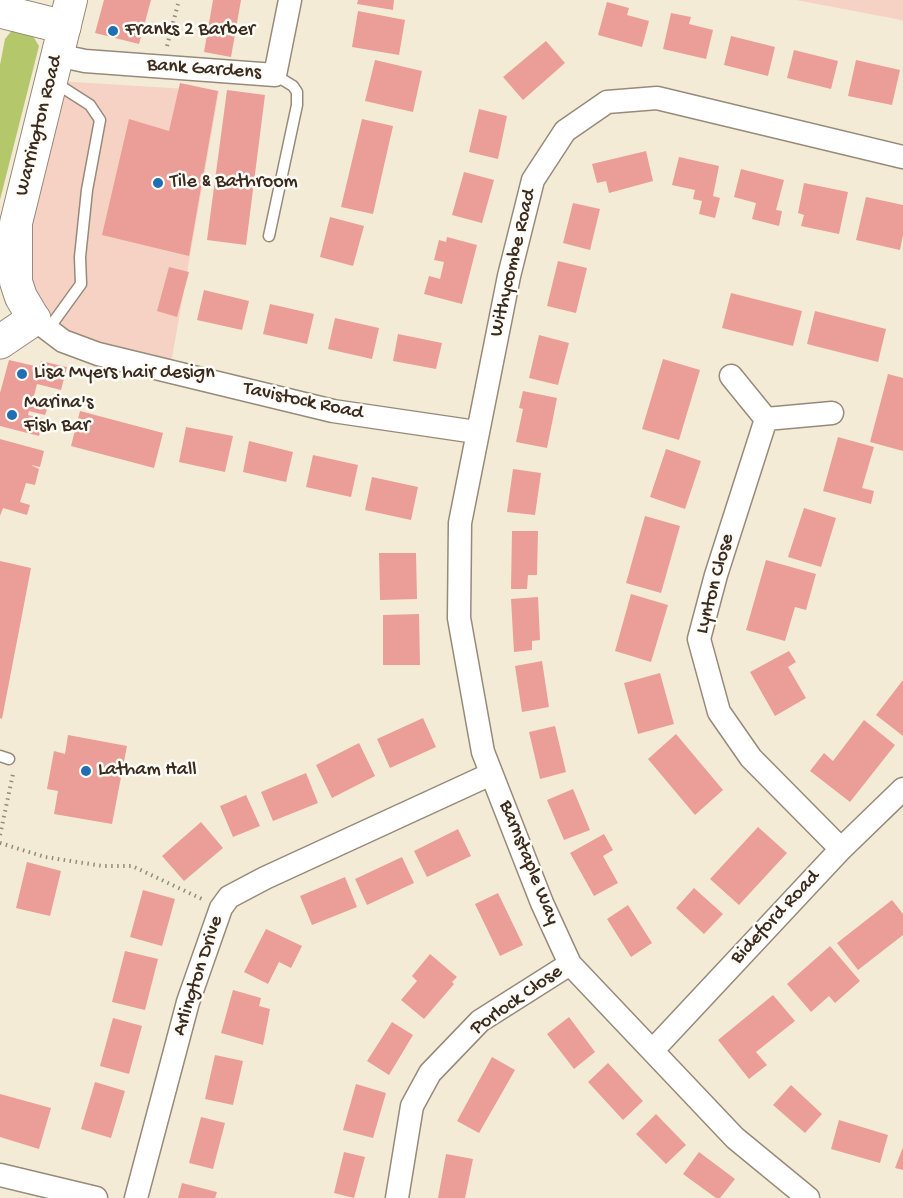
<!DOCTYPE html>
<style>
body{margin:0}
canvas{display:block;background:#f4ebd6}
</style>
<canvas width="903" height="1198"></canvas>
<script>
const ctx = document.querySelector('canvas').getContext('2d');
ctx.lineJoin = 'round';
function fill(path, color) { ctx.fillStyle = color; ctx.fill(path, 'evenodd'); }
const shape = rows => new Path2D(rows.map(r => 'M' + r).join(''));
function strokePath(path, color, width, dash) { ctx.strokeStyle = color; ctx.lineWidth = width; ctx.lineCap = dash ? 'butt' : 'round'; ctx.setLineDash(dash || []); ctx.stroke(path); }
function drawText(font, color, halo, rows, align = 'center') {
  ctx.font = font + ' "Gochi Hand",sans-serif'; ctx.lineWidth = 5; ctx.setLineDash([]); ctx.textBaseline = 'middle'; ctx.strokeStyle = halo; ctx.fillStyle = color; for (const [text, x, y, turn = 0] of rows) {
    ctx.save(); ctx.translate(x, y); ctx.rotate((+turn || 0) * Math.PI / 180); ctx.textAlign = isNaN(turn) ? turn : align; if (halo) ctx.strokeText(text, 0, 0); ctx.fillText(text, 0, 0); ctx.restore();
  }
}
fill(shape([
 [796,0,903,0,903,21,896,19],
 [58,81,219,91,169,375,75,353,21,277]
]), '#f6d2c4');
fill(shape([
 [13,29,31,33,39,46,0,200,0,65,5,39]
]), '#b4c86b');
fill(shape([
 [104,0,151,0,139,44,95,33],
 [213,0,241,0,231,57,204,52],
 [358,0,394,0,393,10,357,4],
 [607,2,629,8,627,15,649,21,642,47,598,35],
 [358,11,405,20,399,55,352,47],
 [671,13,691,17,689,24,713,30,706,59,663,49],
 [731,36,775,47,768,76,724,65],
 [546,41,565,63,523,100,503,77],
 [794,50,838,61,831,89,787,78],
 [375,60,422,71,413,112,365,101],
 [856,60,900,70,892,105,848,96],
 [180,83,218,91,189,256,102,235,129,119,169,131],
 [227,90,265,95,246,245,207,240],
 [479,109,507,116,498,159,469,152],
 [362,119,393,126,373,214,341,207],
 [646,151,653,181,609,193,606,181,597,183,592,164],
 [679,157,719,166,713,196,720,198,715,218,699,214,702,201,693,199,695,190,672,185],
 [741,169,784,180,776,210,782,211,779,226,752,219,756,203,734,197],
 [464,172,494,180,482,223,452,215],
 [804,183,848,192,839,234,801,226,804,215,798,213],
 [866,197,903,205,903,235,900,250,856,240],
 [573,203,600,209,590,250,563,243],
 [330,217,364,226,353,266,320,257],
 [447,237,477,245,462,304,424,294,429,276,440,279,444,262,434,260,439,240,446,242],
 [558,261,587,268,576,313,547,306],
 [169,267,189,272,177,317,157,311],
 [204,290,249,301,242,330,197,320],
 [731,293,802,311,793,346,722,328],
 [270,304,314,314,307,344,263,334],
 [815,311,886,329,878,362,807,344],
 [335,318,379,328,372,359,328,349],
 [398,334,442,343,436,369,393,361],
 [539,335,569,343,558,385,529,378],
 [663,359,700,370,679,440,642,429],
 [9,360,39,367,41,361,67,367,61,390,37,384,33,400,49,404,45,415,29,411,28,415,44,419,39,436,0,426,0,393],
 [888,374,903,378,903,451,870,442],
 [523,391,557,398,547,448,516,442,523,409,519,408],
 [80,411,163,433,154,468,71,446],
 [186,427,233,436,225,472,179,462],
 [838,437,874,447,862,488,874,491,871,504,823,491],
 [0,439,44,451,40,467,31,465,39,469,35,485,26,483,20,502,30,505,27,515,3,508,0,516],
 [249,441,293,452,286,482,243,472],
 [666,449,701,461,685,509,650,497],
 [313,455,358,465,351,497,306,487],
 [513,469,541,473,535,515,507,512],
 [372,477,418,487,411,520,365,510],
 [804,508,836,518,821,567,788,557],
 [645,516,680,526,661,593,626,583],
 [512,531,538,531,537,575,528,575,527,589,511,589],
 [379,553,416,553,417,599,380,600],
 [766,560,816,574,806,610,795,607,785,641,746,630],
 [0,561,31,568,2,719,0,718],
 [631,594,668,605,651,662,615,651],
 [538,597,540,640,532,641,532,650,514,652,511,599],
 [419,614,420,665,383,665,383,615],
 [789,651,796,662,788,667,806,698,775,716,750,672],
 [542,661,549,707,522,712,515,666],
 [660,673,674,724,638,734,624,683],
 [903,680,903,736,876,715],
 [423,718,436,747,390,768,377,739],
 [864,720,895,745,850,802,810,771,824,753,833,761],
 [555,726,566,772,540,779,529,732],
 [676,734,723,790,695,815,648,759],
 [68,735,127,746,112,824,54,814,58,791,47,789,54,751,65,754],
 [359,743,375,776,332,798,316,765],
 [306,773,318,803,273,821,261,792],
 [573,789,590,830,564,840,547,800],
 [246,795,260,826,233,837,220,806],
 [201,822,223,848,184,881,162,856],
 [758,827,787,853,739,905,710,879],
 [458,829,471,856,427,877,414,851],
 [604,834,613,850,603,856,618,883,594,896,570,853],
 [402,857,414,883,367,905,355,879],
 [27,862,61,871,50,916,16,908],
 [345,877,357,907,312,925,300,896],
 [694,888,723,914,704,934,676,908],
 [143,890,175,899,162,946,130,937],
 [498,893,523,945,500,956,475,904],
 [892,900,903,914,903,935,858,970,837,943],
 [628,905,652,943,631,957,607,919],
 [266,929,302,946,291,968,279,962,268,984,244,972],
 [830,946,860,981,835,1003,829,996,811,1012,787,984],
 [125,951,158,959,145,1010,112,1002],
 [430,954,457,977,452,982,454,984,424,1019,401,1000,417,981,412,976],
 [233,990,261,998,259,1006,270,1009,263,1045,221,1033],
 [773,995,795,1021,756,1052,767,1065,749,1079,718,1040],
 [569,1017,595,1052,574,1069,547,1034],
 [113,1018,142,1026,129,1074,100,1066],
 [392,1022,413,1035,389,1075,367,1061],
 [215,1055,243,1061,233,1105,205,1099],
 [492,1057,515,1070,479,1133,457,1121],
 [608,1063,643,1101,623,1120,588,1082],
 [95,1082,125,1091,111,1138,81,1129],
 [356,1084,386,1093,373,1138,343,1130],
 [791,1085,822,1114,805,1133,773,1105],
 [0,1094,51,1108,39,1149,0,1137],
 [656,1114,686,1145,666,1164,636,1134],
 [201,1117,225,1123,213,1169,189,1163],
 [839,1120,888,1135,880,1163,831,1149],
 [903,1147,903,1170,895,1168],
 [344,1152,365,1157,354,1198,334,1193],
 [699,1152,735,1179,720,1198,716,1198,683,1174],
 [446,1154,473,1159,465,1198,438,1198],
 [182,1183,217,1192,215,1198,178,1198]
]), '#ea9e97');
const lane = shape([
 [269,236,297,105,297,92,293,86,275,75],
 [47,331,81,284,80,257,87,190,100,120,90,105,54,82],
 [0,756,9,759]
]);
const street = shape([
 [57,55,85,61,275,75,290,0],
 [34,319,63,341,98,354,333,411,476,432],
 [731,376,766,419,832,413],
 [766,419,716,575,699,639,719,712,751,758,841,849],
 [653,1050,841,849,903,789],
 [0,1175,96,1198],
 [136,1198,188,1002,221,908,229,897,265,878,491,774],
 [397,1198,412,1106,430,1073,480,1021,570,964],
 [808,1198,735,1138,570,964,542,903,483,752,459,618,460,523,509,276,533,180,565,131,607,102,657,98,903,157]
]);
const secondary = shape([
 [34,319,21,297,16,282,16,223,71,0]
]);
const primary = shape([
 [0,11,64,27],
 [0,342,34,319]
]);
strokePath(lane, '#988a7a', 13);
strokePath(street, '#988a7a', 25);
strokePath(secondary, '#988a7a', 34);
strokePath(primary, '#988a7a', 35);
strokePath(shape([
 [167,46,179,0],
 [0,835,13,774],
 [0,843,45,857,103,866,132,866,202,899]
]), '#988a7a', 4, [1.5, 4.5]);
strokePath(lane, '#fff', 10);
strokePath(street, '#fff', 22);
strokePath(secondary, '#fff', 32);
strokePath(primary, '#fff', 33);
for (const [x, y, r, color] of [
 [113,31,6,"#1f6fb2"],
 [158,183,6,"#1f6fb2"],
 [22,374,6,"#1f6fb2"],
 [12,415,6,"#1f6fb2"],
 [86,771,6,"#1f6fb2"]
]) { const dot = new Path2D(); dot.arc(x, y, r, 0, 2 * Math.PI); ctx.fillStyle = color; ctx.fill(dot); strokePath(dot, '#fdfcf7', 2); }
drawText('20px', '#3b2a1e', '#fdfcf7', [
 ["Franks 2 Barber",125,31],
 ["Tile & Bathroom",170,183],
 ["Lisa Myers hair design",34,374],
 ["Marina's",24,404],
 ["Fish Bar",24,427],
 ["Latham Hall",98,771]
], 'left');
drawText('20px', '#3b2a1e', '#fdfcf7', [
 ["Bank Gardens",204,70,4],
 ["Warrington Road",40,126,-76],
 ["Withycombe Road",514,263,-77],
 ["Tavistock Road",303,402,12],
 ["Lynton Close",716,584,-75],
 ["Barnstaple Way",528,863,68],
 ["Bideford Road",776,918,-47],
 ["Arlington Drive",199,976,-72],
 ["Porlock Close",517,1001,-35]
]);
</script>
